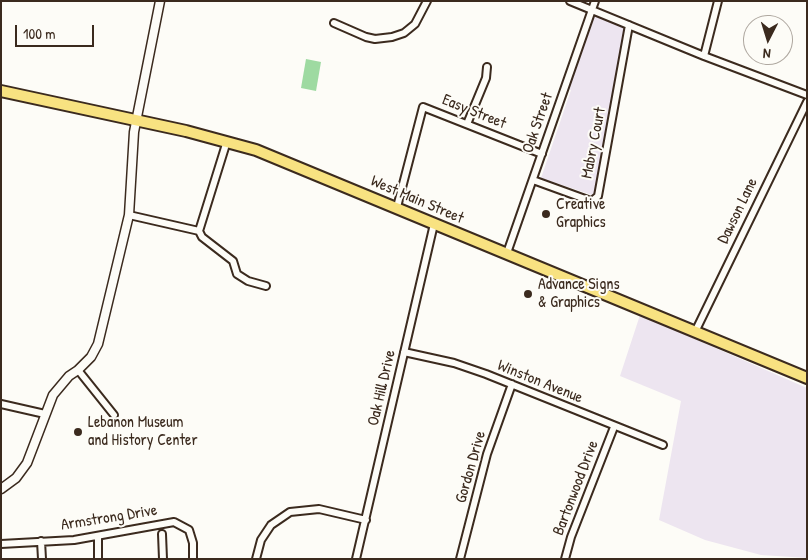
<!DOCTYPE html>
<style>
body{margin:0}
#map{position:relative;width:808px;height:560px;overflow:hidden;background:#fdfcf7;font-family:"Patrick Hand",sans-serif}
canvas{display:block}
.frame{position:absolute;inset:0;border:2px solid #3b2a1e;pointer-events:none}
.north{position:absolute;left:743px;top:15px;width:50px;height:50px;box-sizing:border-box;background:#fdfcf7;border:1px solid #afa8a0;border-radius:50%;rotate:185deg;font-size:14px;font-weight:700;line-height:20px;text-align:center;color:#3b2a1e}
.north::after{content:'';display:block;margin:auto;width:18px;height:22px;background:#3b2a1e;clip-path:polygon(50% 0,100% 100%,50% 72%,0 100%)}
.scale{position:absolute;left:15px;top:25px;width:79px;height:22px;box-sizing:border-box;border:2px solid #3b2a1e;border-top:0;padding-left:6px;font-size:15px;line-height:18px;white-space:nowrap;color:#3b2a1e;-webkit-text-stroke:4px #fdfcf7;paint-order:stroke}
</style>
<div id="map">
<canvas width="808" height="560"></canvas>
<div class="frame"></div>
<div class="north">N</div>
<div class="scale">100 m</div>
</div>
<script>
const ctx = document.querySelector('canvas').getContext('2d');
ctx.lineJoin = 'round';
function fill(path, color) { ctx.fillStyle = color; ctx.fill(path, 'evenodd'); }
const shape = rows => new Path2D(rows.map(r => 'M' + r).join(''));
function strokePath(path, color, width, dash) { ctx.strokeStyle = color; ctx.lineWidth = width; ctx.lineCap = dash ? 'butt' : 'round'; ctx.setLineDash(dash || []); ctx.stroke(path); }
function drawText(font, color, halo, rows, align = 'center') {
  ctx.font = font + ' "Patrick Hand",sans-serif'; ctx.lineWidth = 4; ctx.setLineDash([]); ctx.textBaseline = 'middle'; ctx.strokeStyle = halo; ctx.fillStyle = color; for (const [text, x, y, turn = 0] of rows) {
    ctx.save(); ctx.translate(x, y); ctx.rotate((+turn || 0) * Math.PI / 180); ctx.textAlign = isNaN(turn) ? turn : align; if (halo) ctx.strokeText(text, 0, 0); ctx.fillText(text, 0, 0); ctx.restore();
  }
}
fill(shape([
 [593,15,625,28,596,190,592,195,541,178,571,90,567,88],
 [640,315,807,388,807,558,761,555,705,540,659,520,681,401,620,376]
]), '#ede5f0');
fill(shape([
 [306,59,321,62,316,91,301,88]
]), '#9edaa1');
const minor = shape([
 [570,1,704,56,807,95],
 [334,23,366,37,375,39,392,37,404,33,415,24,427,1],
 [704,56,718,1],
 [467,124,486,78,487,67],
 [533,180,588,200,592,201,598,196,629,25],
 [397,207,423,107,542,154],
 [129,215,199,231,202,237,233,261,237,274,248,281,266,286],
 [199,231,227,141],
 [507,253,595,1],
 [695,332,807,102],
 [404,352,454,363,486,374,663,445],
 [78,370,114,415],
 [1,404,45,414],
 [162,534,163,559],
 [98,537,98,559],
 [41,541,42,559],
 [1,544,74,540,174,522,189,530,193,543,193,559],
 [256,559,261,540,271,525,290,512,319,509,366,520],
 [356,559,434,224],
 [460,559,487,454,512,384],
 [565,559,571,537,614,427]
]);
const tertiary = shape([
 [1,489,16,478,27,463,53,395,69,376,78,370,91,357,98,344,129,215,134,132,160,1]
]);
const primary = shape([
 [1,91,186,131,256,150,807,378]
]);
strokePath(minor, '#3b2a1e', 10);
strokePath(tertiary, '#3b2a1e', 11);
strokePath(primary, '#3b2a1e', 14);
strokePath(minor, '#fdfcf7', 6);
strokePath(tertiary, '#fdfcf7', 8);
strokePath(primary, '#f8e281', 10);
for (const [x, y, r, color] of [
 [546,214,5,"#3b2a1e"],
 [528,294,5,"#3b2a1e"],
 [78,432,5,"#3b2a1e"]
]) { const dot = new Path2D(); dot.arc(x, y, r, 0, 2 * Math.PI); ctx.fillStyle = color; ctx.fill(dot); strokePath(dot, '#fdfcf7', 2); }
drawText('16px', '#3b2a1e', '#fdfcf7', [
 ["Easy Street",474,112,22],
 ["Oak Street",538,123,-71],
 ["Mabry Court",594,143,-79],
 ["West Main Street",417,200,23],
 ["Dawson Lane",738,211,-64],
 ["Winston Avenue",540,382,22],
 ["Oak Hill Drive",382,388,-77],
 ["Gordon Drive",471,467,-74],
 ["Bartonwood Drive",576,488,-69],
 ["Armstrong Drive",109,518,-9]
]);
drawText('16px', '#3b2a1e', '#fdfcf7', [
 ["Creative",556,205],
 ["Graphics",556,223],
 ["Advance Signs",538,285],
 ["& Graphics",538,303],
 ["Lebanon Museum",88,423],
 ["and History Center",88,441]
], 'left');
</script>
